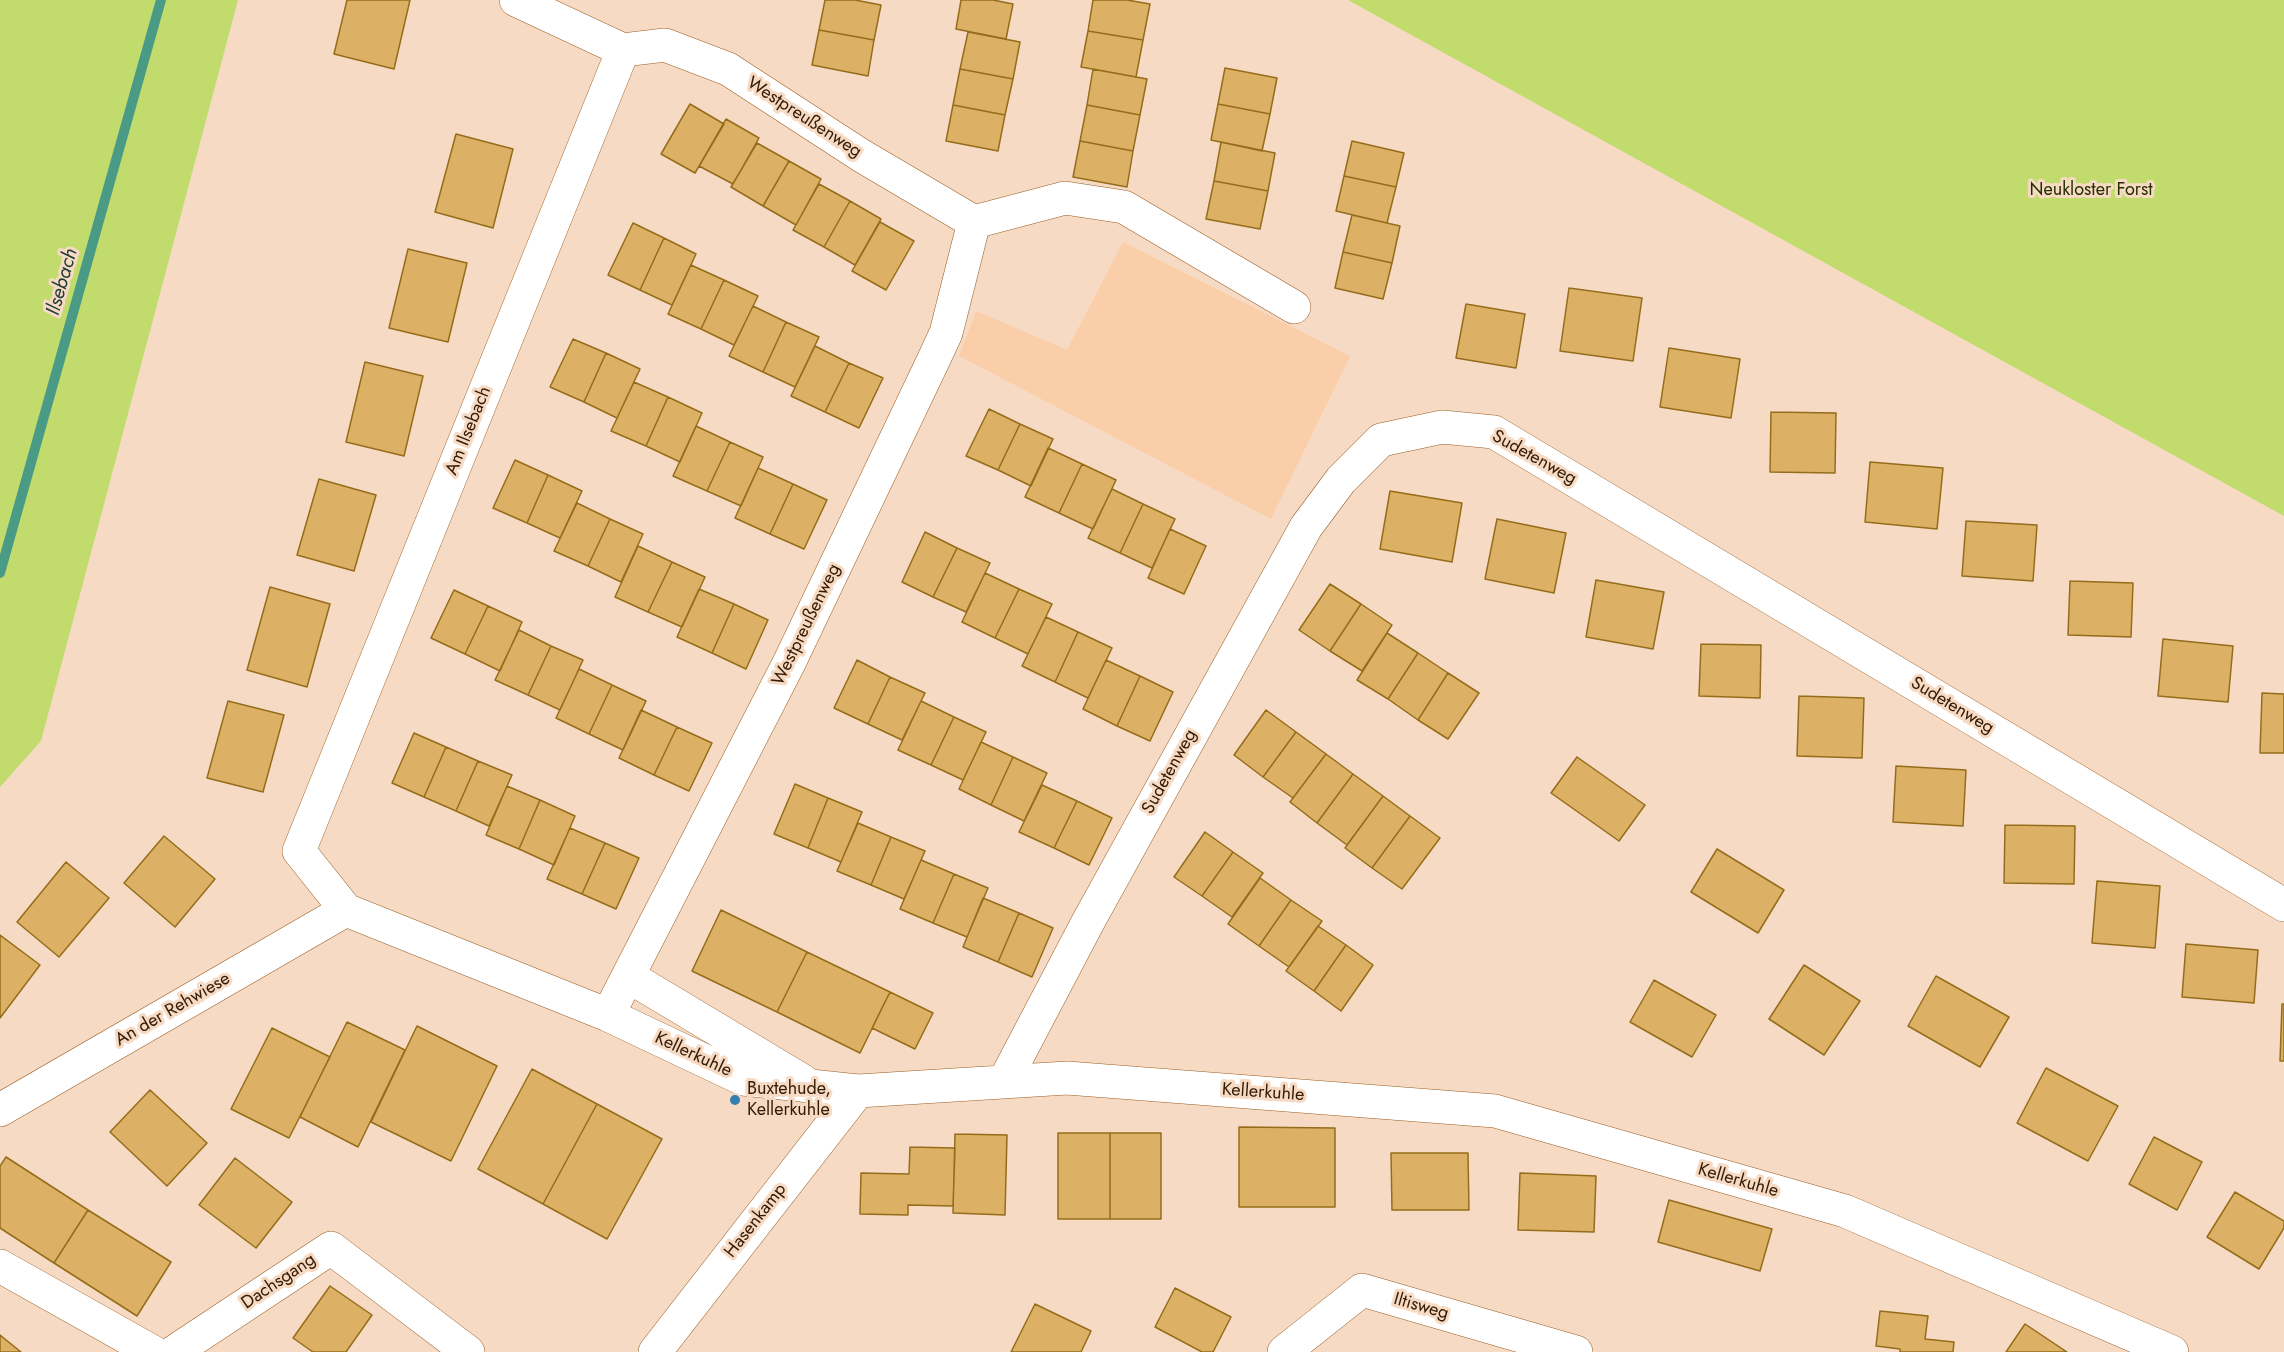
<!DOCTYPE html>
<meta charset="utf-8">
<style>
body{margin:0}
canvas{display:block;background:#f6dac4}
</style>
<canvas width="2284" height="1352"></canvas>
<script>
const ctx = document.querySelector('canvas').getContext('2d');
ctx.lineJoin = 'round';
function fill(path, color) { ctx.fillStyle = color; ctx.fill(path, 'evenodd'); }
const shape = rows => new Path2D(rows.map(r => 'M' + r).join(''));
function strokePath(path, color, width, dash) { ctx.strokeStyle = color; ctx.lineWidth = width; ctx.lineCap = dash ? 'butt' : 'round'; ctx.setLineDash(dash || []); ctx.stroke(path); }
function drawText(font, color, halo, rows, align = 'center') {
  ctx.font = font + ' Jost,sans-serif'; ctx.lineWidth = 6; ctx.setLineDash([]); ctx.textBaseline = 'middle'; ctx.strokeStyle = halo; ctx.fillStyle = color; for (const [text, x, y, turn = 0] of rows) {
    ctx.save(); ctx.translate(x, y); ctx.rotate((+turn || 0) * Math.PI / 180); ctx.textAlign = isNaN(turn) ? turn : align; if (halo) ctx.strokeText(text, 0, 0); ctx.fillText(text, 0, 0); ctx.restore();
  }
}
fill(shape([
 [1123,242,1350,356,1271,519,959,356,976,311,1067,350]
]), '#fbceaa');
fill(shape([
 [0,0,238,0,41,741,0,787],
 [1348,0,2284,0,2284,516]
]), '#c1db6c');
strokePath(shape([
 [0,573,161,0]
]), '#4a9b86', 10);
const building = shape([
 [347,0,410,0,394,69,334,54,347,0],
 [825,0,855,0,881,5,874,40,819,30,825,0],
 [961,0,993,0,1013,4,1006,39,956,29,961,0],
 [1093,0,1127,0,1150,4,1143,40,1088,31,1093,0],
 [819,30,874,40,868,76,812,65,819,30],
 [1088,31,1143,40,1136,77,1081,67,1088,31],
 [968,32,1020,42,1013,79,960,69,968,32],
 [1225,68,1277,78,1270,114,1218,104,1225,68],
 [960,69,1013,79,1005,115,953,105,960,69],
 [1093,69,1147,79,1140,115,1087,105,1093,69],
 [690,104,724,124,695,173,661,154,690,104],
 [1218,104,1270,114,1262,151,1211,140,1218,104],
 [953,105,1005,115,998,151,946,141,953,105],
 [1087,105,1140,115,1133,151,1080,141,1087,105],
 [726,119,759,138,733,184,699,166,726,119],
 [456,134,513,149,493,228,435,212,456,134],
 [1080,141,1133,151,1127,187,1073,177,1080,141],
 [1352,141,1404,153,1396,187,1344,176,1352,141],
 [1221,142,1275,153,1268,191,1214,181,1221,142],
 [757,143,789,161,763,206,731,187,757,143],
 [789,161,821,179,796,225,763,206,789,161],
 [1344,176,1396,187,1387,223,1336,211,1344,176],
 [1214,181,1268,191,1260,229,1206,219,1214,181],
 [819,184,850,201,824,247,793,230,819,184],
 [850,201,881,219,855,265,824,247,850,201],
 [1352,215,1400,226,1392,263,1343,252,1352,215],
 [880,222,914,241,886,290,852,271,880,222],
 [633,223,664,238,640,290,608,275,633,223],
 [664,238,696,254,672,305,640,290,664,238],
 [408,249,467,263,448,342,389,328,408,249],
 [1343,252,1392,263,1383,299,1335,288,1343,252],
 [691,265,724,280,701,329,668,314,691,265],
 [724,280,758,296,734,345,701,329,724,280],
 [1569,288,1642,298,1633,361,1560,351,1569,288],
 [1466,304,1525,314,1516,368,1456,358,1466,304],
 [753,306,786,322,763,372,729,356,753,306],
 [786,322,819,337,795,387,763,372,786,322],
 [573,339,606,353,584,402,550,387,573,339],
 [815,346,849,363,825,412,791,396,815,346],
 [1669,348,1740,359,1731,418,1660,407,1669,348],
 [606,353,640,369,617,418,584,402,606,353],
 [365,362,423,376,404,456,346,442,365,362],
 [849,363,883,378,859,428,825,412,849,363],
 [634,382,668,397,646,446,611,431,634,382],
 [668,397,702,413,680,462,646,446,668,397],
 [989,409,1020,424,998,470,966,456,989,409],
 [1771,412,1836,413,1835,473,1770,472,1771,412],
 [1020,424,1053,439,1031,486,998,470,1020,424],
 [696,426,730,442,707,491,673,476,696,426],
 [730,442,763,457,741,506,707,491,730,442],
 [1048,448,1082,464,1059,513,1025,497,1048,448],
 [515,460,548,475,527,523,493,508,515,460],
 [1870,462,1943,468,1937,529,1865,522,1870,462],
 [1082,464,1116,480,1093,529,1059,513,1082,464],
 [758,468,793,484,770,534,735,518,758,468],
 [548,475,582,491,560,538,527,523,548,475],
 [319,479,376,495,354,571,297,555,319,479],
 [793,484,827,500,804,549,770,534,793,484],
 [1112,489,1143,504,1120,553,1088,538,1112,489],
 [1390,491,1462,503,1452,562,1380,549,1390,491],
 [577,503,610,519,588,566,554,551,577,503],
 [1143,504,1175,519,1152,568,1120,553,1143,504],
 [610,519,643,534,621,582,588,566,610,519],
 [1497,519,1566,533,1554,593,1485,579,1497,519],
 [1966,521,2037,525,2033,581,1962,576,1966,521],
 [1170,529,1206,546,1184,594,1148,578,1170,529],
 [925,532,957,548,933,597,902,582,925,532],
 [638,546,672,562,648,612,615,597,638,546],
 [957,548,990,563,966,612,933,597,957,548],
 [672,562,705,577,682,627,648,612,672,562],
 [985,573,1019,589,995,638,962,622,985,573],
 [1596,580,1664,592,1653,649,1586,637,1596,580],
 [2070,581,2133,583,2131,637,2068,635,2070,581],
 [1330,584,1361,604,1330,651,1299,630,1330,584],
 [270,587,330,604,307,687,247,670,270,587],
 [699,589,734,604,712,653,677,637,699,589],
 [1019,589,1052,604,1028,654,995,638,1019,589],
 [454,590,488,606,465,654,431,638,454,590],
 [734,604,768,620,746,669,712,653,734,604],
 [1361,604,1392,625,1362,671,1330,651,1361,604],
 [488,606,522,622,500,671,465,654,488,606],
 [1046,617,1078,632,1055,682,1022,666,1046,617],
 [519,630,551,646,528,695,495,680,519,630],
 [1078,632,1112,648,1088,698,1055,682,1078,632],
 [1387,633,1418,653,1388,699,1357,680,1387,633],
 [2163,639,2233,646,2228,702,2158,696,2163,639],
 [1701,644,1761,645,1760,698,1699,696,1701,644],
 [551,646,583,660,560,710,528,695,551,646],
 [1418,653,1448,673,1418,720,1388,699,1418,653],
 [857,660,890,677,868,724,834,708,857,660],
 [1106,660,1140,676,1117,726,1083,709,1106,660],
 [579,669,612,685,589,734,556,718,579,669],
 [1448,673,1479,693,1448,739,1418,720,1448,673],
 [1140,676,1173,692,1150,741,1117,726,1140,676],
 [890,677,925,693,902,740,868,724,890,677],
 [612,685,646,701,623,750,589,734,612,685],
 [2262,693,2284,694,2284,753,2260,753,2262,693],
 [1799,696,1864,698,1862,758,1797,756,1799,696],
 [228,701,284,715,263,792,207,778,228,701],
 [921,701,954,717,931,765,898,750,921,701],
 [641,710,677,727,654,775,619,758,641,710],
 [1266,710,1296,732,1263,777,1234,755,1266,710],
 [954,717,986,732,963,780,931,765,954,717],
 [677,727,712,743,689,791,654,775,677,727],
 [1296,732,1326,754,1293,798,1263,777,1296,732],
 [414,733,446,747,424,797,392,783,414,733],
 [981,742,1013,757,991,805,959,789,981,742],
 [446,747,478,761,456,811,424,797,446,747],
 [1326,754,1353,774,1317,823,1290,802,1326,754],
 [1013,757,1047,773,1024,821,991,805,1013,757],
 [1577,757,1645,805,1619,841,1551,793,1577,757],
 [478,761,512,775,489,826,456,811,478,761],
 [1896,766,1966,770,1963,826,1893,822,1896,766],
 [1353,774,1383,796,1347,845,1317,823,1353,774],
 [795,784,828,798,808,848,774,834,795,784],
 [1042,785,1077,801,1054,848,1019,832,1042,785],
 [507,786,540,800,519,849,486,835,507,786],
 [1383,796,1410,816,1372,868,1345,848,1383,796],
 [828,798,862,812,841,862,808,848,828,798],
 [540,800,575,816,554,865,519,849,540,800],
 [1077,801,1112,818,1089,865,1054,848,1077,801],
 [1410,816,1440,838,1402,889,1372,868,1410,816],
 [858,823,891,837,871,885,837,871,858,823],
 [2005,825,2075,826,2074,884,2004,883,2005,825],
 [570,828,605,843,582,894,547,879,570,828],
 [1205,832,1233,852,1202,896,1174,877,1205,832],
 [164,836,215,879,175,927,124,883,164,836],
 [891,837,925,851,904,899,871,885,891,837],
 [605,843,639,858,616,909,582,894,605,843],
 [1717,849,1784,890,1758,933,1691,892,1717,849],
 [1233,852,1263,873,1232,917,1202,896,1233,852],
 [921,860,954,874,933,923,900,909,921,860],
 [66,862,109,898,59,957,17,922,66,862],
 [954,874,988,888,967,937,933,923,954,874],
 [1260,878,1291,900,1259,946,1228,924,1260,878],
 [2097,881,2160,886,2155,948,2092,943,2097,881],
 [983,898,1019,913,998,962,963,947,983,898],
 [1291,900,1322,921,1289,967,1259,946,1291,900],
 [721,910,807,952,777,1012,692,971,721,910],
 [1019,913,1053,928,1032,977,998,962,1019,913],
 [1318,926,1346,945,1314,991,1286,971,1318,926],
 [0,935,40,965,0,1018,0,935],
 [2186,944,2258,950,2254,1003,2182,997,2186,944],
 [1346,945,1373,965,1341,1011,1314,991,1346,945],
 [807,952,890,992,860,1053,777,1012,807,952],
 [1804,965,1860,1001,1824,1055,1769,1019,1804,965],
 [1936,976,2009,1017,1980,1067,1908,1026,1936,976],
 [1654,980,1716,1015,1692,1057,1630,1022,1654,980],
 [890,992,933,1013,915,1049,872,1028,890,992],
 [2282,1004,2284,1004,2284,1061,2280,1061,2282,1004],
 [347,1022,405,1050,358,1147,300,1117,347,1022],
 [417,1026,497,1066,451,1161,371,1122,417,1026],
 [272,1028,330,1057,289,1138,231,1109,272,1028],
 [2046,1068,2118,1106,2088,1161,2017,1123,2046,1068],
 [532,1069,597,1104,543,1204,478,1169,532,1069],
 [150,1090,207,1143,167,1186,110,1132,150,1090],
 [597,1104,662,1139,607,1239,543,1204,597,1104],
 [1239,1127,1335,1128,1335,1207,1239,1207,1239,1127],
 [1058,1133,1110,1133,1110,1219,1058,1219,1058,1133],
 [1110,1133,1161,1133,1161,1219,1110,1219,1110,1133],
 [955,1134,1007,1135,1005,1215,953,1213,955,1134],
 [2154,1137,2202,1162,2177,1210,2129,1184,2154,1137],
 [910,1147,955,1148,953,1206,908,1205,908,1215,860,1214,861,1173,909,1174,910,1147],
 [1391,1153,1468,1153,1469,1210,1392,1210,1391,1153],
 [6,1157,88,1210,54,1263,0,1228,0,1166,6,1157],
 [235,1158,292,1202,256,1248,199,1205,235,1158],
 [1520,1173,1596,1176,1594,1232,1518,1230,1520,1173],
 [2235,1192,2284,1221,2284,1228,2259,1269,2207,1237,2235,1192],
 [1669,1200,1772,1229,1760,1271,1658,1242,1669,1200],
 [88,1210,171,1262,137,1316,54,1263,88,1210],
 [330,1286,372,1315,346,1352,313,1352,293,1338,330,1286],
 [1175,1288,1231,1317,1213,1352,1202,1352,1155,1327,1175,1288],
 [1035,1304,1091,1331,1081,1352,1011,1352,1035,1304],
 [1880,1311,1928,1316,1925,1339,1954,1342,1953,1352,1900,1352,1900,1349,1876,1346,1880,1311],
 [2025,1324,2067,1352,2006,1352,2025,1324],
 [0,1335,21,1352,0,1352,0,1335]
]);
fill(building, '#ddb165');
strokePath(building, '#956d1a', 1.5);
const street = shape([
 [516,0,623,50],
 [623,50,299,851,346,910,608,1015,743,1079,858,1091,1067,1078,1495,1111,1845,1211,2172,1352],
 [623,50,665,45,728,69,862,156,974,222],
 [628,976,803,1081],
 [608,1015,789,663,933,361,946,333,974,222,1065,198,1124,207,1294,307],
 [1004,1082,1088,922,1306,527,1341,480,1381,440,1442,427,1494,432,2284,905],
 [0,1110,346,910],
 [0,1266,153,1352],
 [174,1352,331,1248,468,1352],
 [655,1352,858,1091],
 [1284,1352,1362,1290,1576,1352]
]);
strokePath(street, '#9b5e24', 34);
strokePath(street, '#fff', 33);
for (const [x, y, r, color] of [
 [735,1100,6,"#307fb0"]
]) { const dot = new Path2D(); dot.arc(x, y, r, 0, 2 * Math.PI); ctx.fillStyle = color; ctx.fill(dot); strokePath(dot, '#f6dac4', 2); }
drawText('18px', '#351b04', '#f6dac4', [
 ["Westpreußenweg",804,118,33],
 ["Am Ilsebach",469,431,-68],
 ["Sudetenweg",1534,458,29],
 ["Westpreußenweg",807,625,-64],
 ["Sudetenweg",1952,706,31],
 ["Sudetenweg",1170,772,-61],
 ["An der Rehwiese",173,1010,-30],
 ["Kellerkuhle",693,1055,25],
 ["Kellerkuhle",1263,1093,4],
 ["Kellerkuhle",1738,1181,16],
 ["Hasenkamp",756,1221,-52],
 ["Dachsgang",279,1282,-34],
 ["Iltisweg",1421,1307,16]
]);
drawText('18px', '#252e00', '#f6dac4', [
 ["Neukloster Forst",2091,191]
]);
drawText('18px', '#351b04', '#f6dac4', [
 ["Buxtehude,",747,1090],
 ["Kellerkuhle",747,1111]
], 'left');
drawText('italic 20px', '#1e3a34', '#f6dac4', [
 ["Ilsebach",63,282,-74]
]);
</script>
